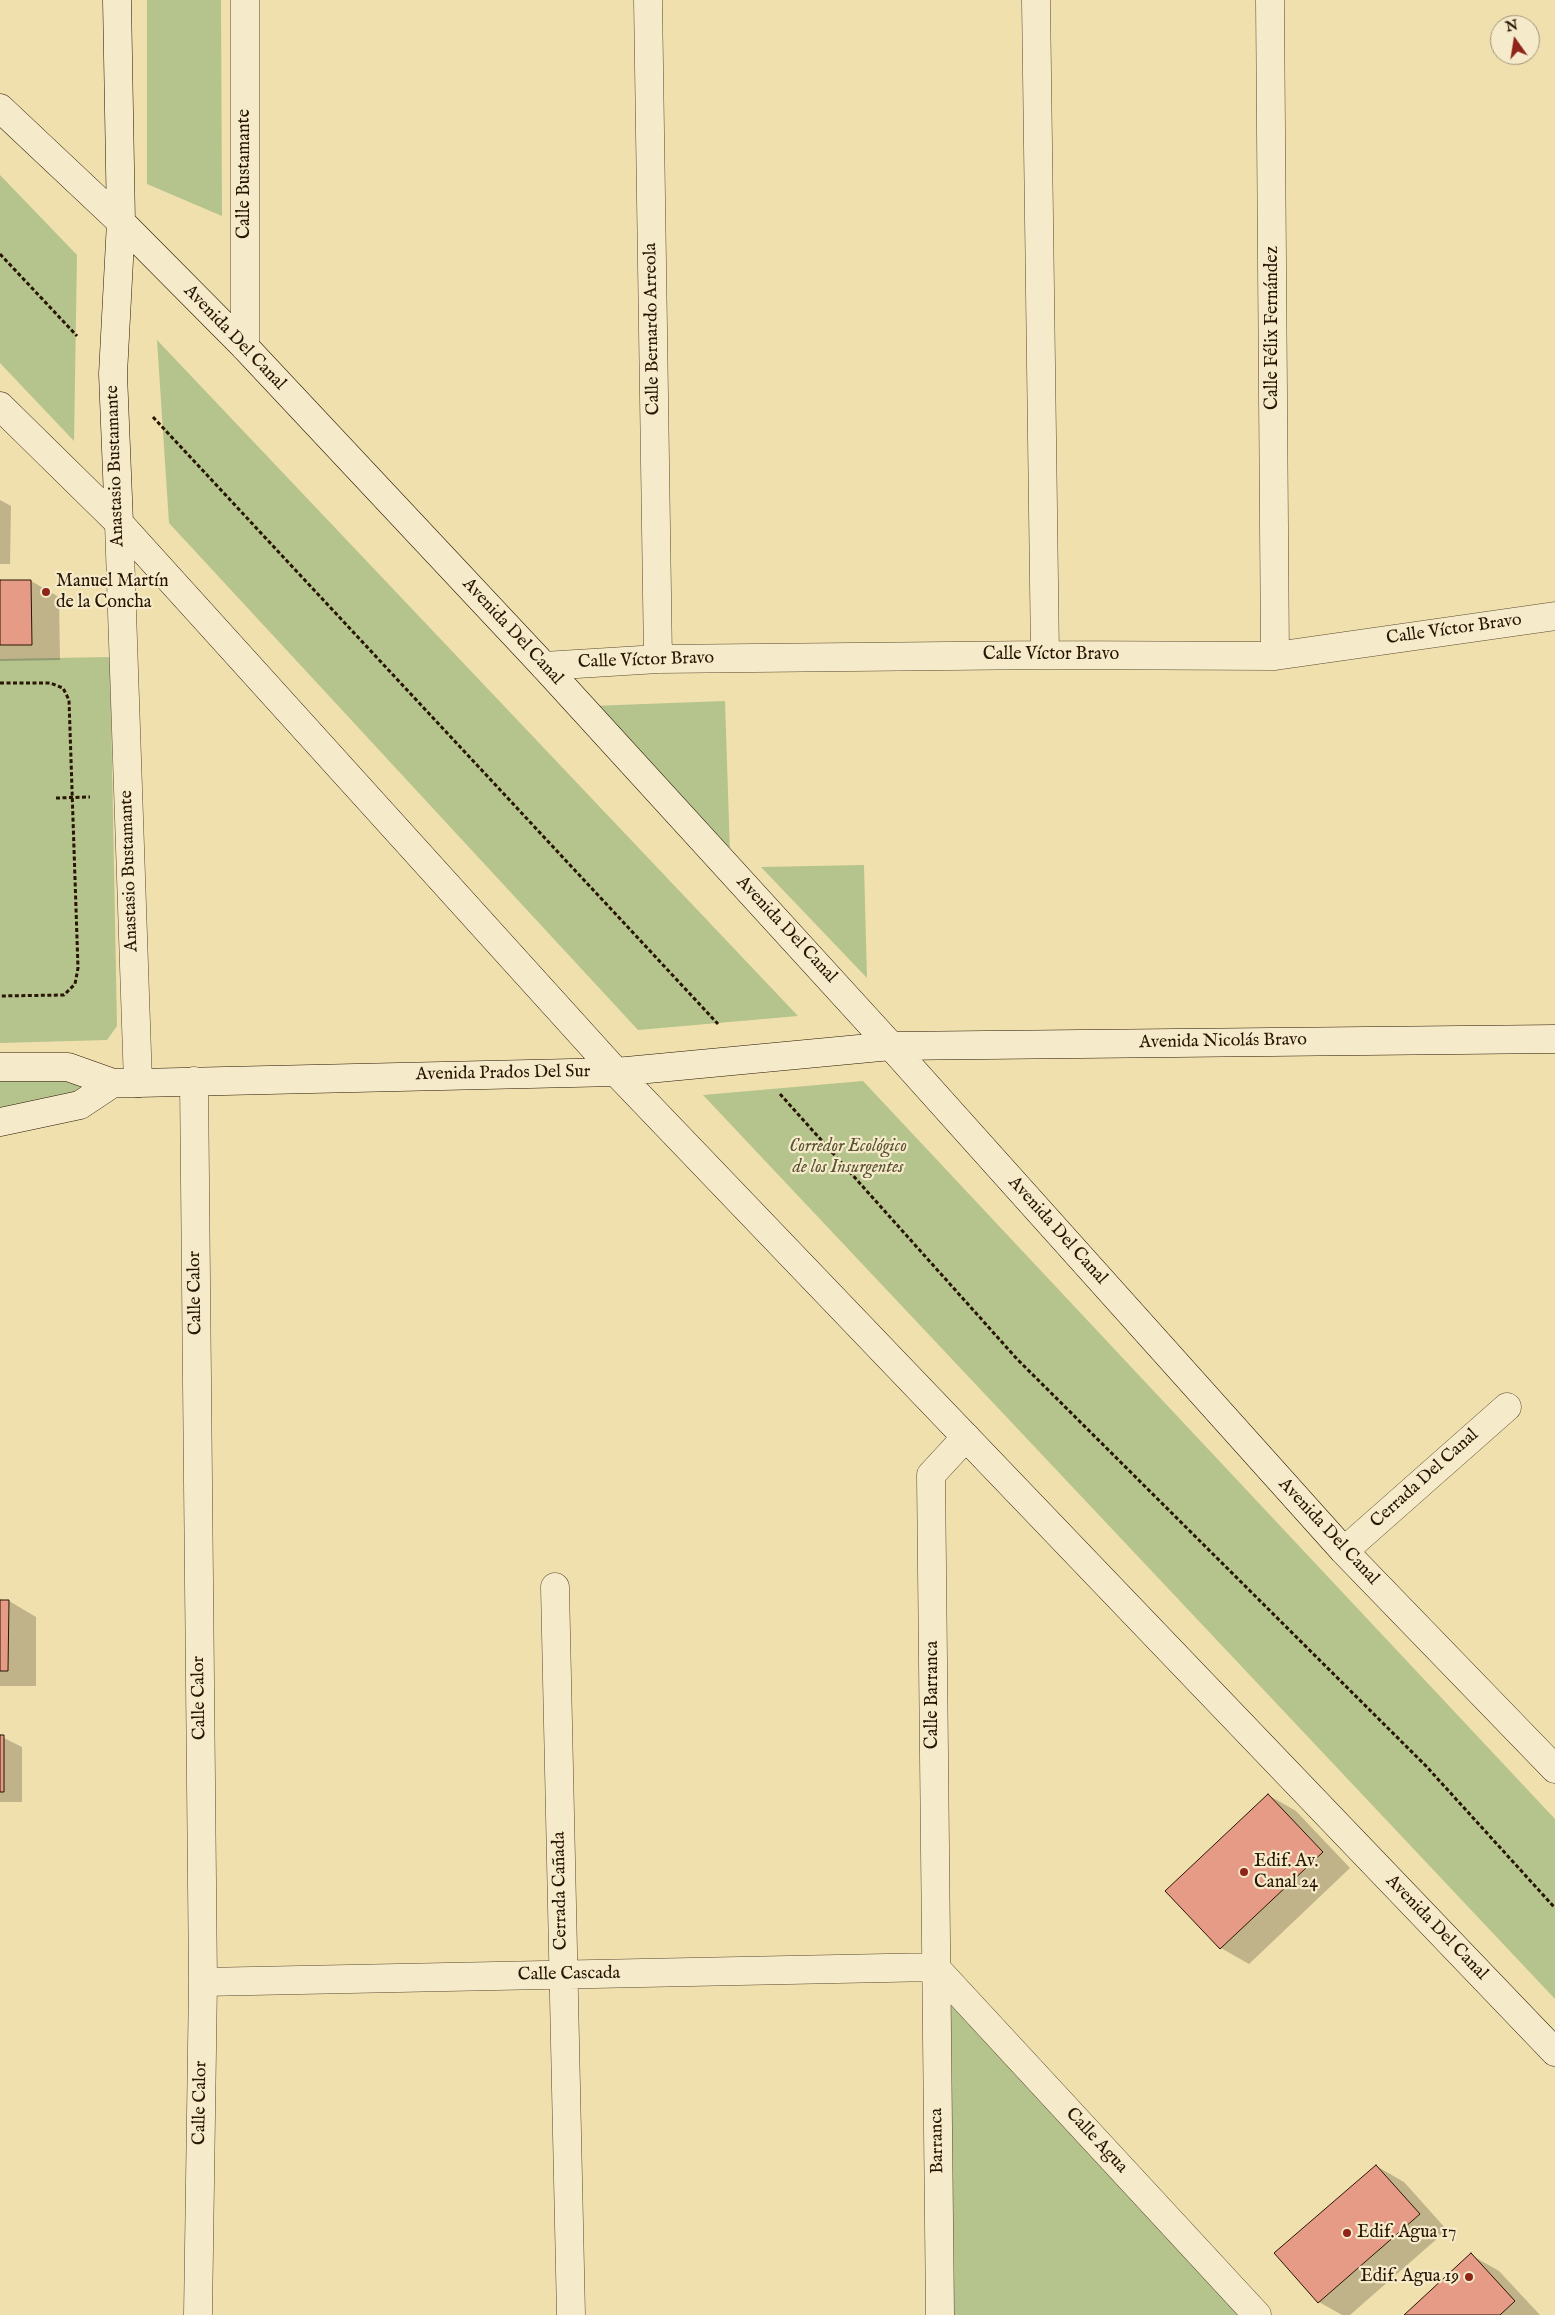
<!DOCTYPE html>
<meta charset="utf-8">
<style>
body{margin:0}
#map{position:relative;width:1555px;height:2315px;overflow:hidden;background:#f0e0ad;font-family:"IM FELL English",serif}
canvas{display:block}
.north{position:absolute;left:1490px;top:15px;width:50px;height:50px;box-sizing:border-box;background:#f5ebca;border:1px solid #a3957a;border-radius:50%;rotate:347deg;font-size:14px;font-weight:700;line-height:20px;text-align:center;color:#281502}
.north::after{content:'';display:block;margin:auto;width:18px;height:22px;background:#8f2418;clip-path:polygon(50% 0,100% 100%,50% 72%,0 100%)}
</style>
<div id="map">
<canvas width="1555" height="2315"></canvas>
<div class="north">N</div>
</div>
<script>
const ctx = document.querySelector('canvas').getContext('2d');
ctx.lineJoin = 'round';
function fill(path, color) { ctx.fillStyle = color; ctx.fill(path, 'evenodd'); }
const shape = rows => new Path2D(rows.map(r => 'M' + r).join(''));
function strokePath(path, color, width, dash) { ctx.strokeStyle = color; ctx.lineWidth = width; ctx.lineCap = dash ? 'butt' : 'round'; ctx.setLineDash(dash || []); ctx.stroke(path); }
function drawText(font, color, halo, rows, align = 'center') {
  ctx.font = font + ' "IM FELL English",serif'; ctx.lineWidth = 4.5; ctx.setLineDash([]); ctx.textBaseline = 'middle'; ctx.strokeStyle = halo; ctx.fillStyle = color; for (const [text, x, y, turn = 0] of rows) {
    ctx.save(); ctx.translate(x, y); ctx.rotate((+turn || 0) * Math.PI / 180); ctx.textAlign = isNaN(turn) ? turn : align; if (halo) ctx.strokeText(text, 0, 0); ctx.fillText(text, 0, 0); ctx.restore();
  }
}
fill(shape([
 [147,0,221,0,222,216,147,184],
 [0,175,77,255,74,441,0,363],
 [157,340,798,1016,638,1030,169,523],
 [110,657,117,1026,107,1040,0,1043,0,659],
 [725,701,730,854,591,706],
 [864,865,864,866,867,978,761,867],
 [0,1070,102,1084,0,1117],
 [863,1081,1555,1819,1555,1999,703,1095],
 [935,1967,1257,2315,940,2315]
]), '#b5c38d');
fill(shape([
 [0,500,11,506,10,564,0,564],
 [31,581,59,597,60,660,0,661,0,582],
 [0,1601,9,1601,36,1617,36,1686,0,1686],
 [0,1736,22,1747,22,1802,0,1802],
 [1268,1795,1296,1811,1350,1868,1249,1964,1221,1948],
 [1376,2166,1404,2182,1447,2230,1350,2315,1342,2315,1319,2302],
 [1471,2255,1499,2271,1540,2315,1406,2315]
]), '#0003');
const building = shape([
 [0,580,31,580,32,645,0,645,0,580],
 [0,1600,9,1600,8,1671,0,1671,0,1600],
 [0,1735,4,1735,4,1792,0,1792,0,1735],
 [1268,1794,1323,1852,1220,1949,1165,1891,1268,1794],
 [1376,2165,1420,2214,1318,2303,1274,2253,1376,2165],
 [1471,2253,1515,2301,1500,2315,1404,2315,1471,2253]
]);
fill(building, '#e69b86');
strokePath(building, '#281502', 1);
const street = shape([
 [648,0,658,659],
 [1036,0,1045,655],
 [1270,0,1275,656],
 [245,347,245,0],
 [119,523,138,1083],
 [544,666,658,659,1045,655,1275,656,1555,616],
 [194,1081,203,1982,198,2315],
 [1344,1551,1507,1407],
 [555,1587,571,2315],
 [935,1967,1257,2315],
 [203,1982,935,1967],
 [940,2315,931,1475,966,1437]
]);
const secondary = shape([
 [117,0,121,222,113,374,119,523],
 [0,108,121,222,245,347,544,666,891,1046,1344,1551,1555,1769],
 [0,406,119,523,616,1072,1555,2052],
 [0,1067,68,1067,113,1083,138,1083,616,1072,891,1046,1555,1039],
 [0,1122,80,1105,113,1083]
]);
strokePath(street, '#5a482d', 29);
strokePath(secondary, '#281502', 29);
strokePath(shape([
 [0,254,77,336],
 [153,417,718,1024],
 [0,683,50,683,63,688,69,700,78,968,75,984,64,995,0,996],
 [56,798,90,797],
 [780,1094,1017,1359,1426,1766,1555,1908]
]), '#281502', 3, [4, 2.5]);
strokePath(street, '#f5ebca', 28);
strokePath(secondary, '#f5ebca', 28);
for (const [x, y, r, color] of [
 [46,592,5,"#8f2418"],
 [1244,1872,5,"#8f2418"],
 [1347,2233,5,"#8f2418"],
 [1469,2277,5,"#8f2418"]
]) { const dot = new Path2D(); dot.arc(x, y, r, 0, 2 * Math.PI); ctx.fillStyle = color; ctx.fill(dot); strokePath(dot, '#f5ebca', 2); }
drawText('18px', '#281502', '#f5ebca', [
 ["Calle Bustamante",245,174,-90],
 ["Calle Félix Fernández",1273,328,-90],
 ["Calle Bernardo Arreola",653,329,-91],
 ["Avenida Del Canal",234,338,46],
 ["Anastasio Bustamante",116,466,-92],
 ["Calle Víctor Bravo",1454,630,-8],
 ["Avenida Del Canal",512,632,47],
 ["Calle Víctor Bravo",1051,655],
 ["Calle Víctor Bravo",646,661,-2],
 ["Anastasio Bustamante",130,871,-92],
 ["Avenida Del Canal",786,930,47],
 ["Avenida Nicolás Bravo",1223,1042,-1],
 ["Avenida Prados Del Sur",503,1074,-1],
 ["Avenida Del Canal",1057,1231,48],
 ["Calle Calor",196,1293,-91],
 ["Cerrada Del Canal",1425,1479,-42],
 ["Avenida Del Canal",1328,1532,47],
 ["Calle Barranca",933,1695,-90],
 ["Calle Calor",200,1698,-91],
 ["Cerrada Cañada",561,1891,-91],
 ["Avenida Del Canal",1436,1928,46],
 ["Calle Cascada",569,1975,-1],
 ["Calle Calor",201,2103,-89],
 ["Barranca",938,2141,-91],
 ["Calle Agua",1096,2141,47]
]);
drawText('18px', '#281502', '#f5ebca', [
 ["Manuel Martín",56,582],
 ["de la Concha",56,603],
 ["Edif. Av.",1254,1862],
 ["Canal 24",1254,1883],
 ["Edif. Agua 17",1357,2233],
 ["Edif. Agua 19",1459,2277,"right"]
], 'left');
drawText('italic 18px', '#595233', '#f5ebca', [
 ["Corredor Ecológico",848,1147],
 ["de los Insurgentes",848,1168]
]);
</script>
